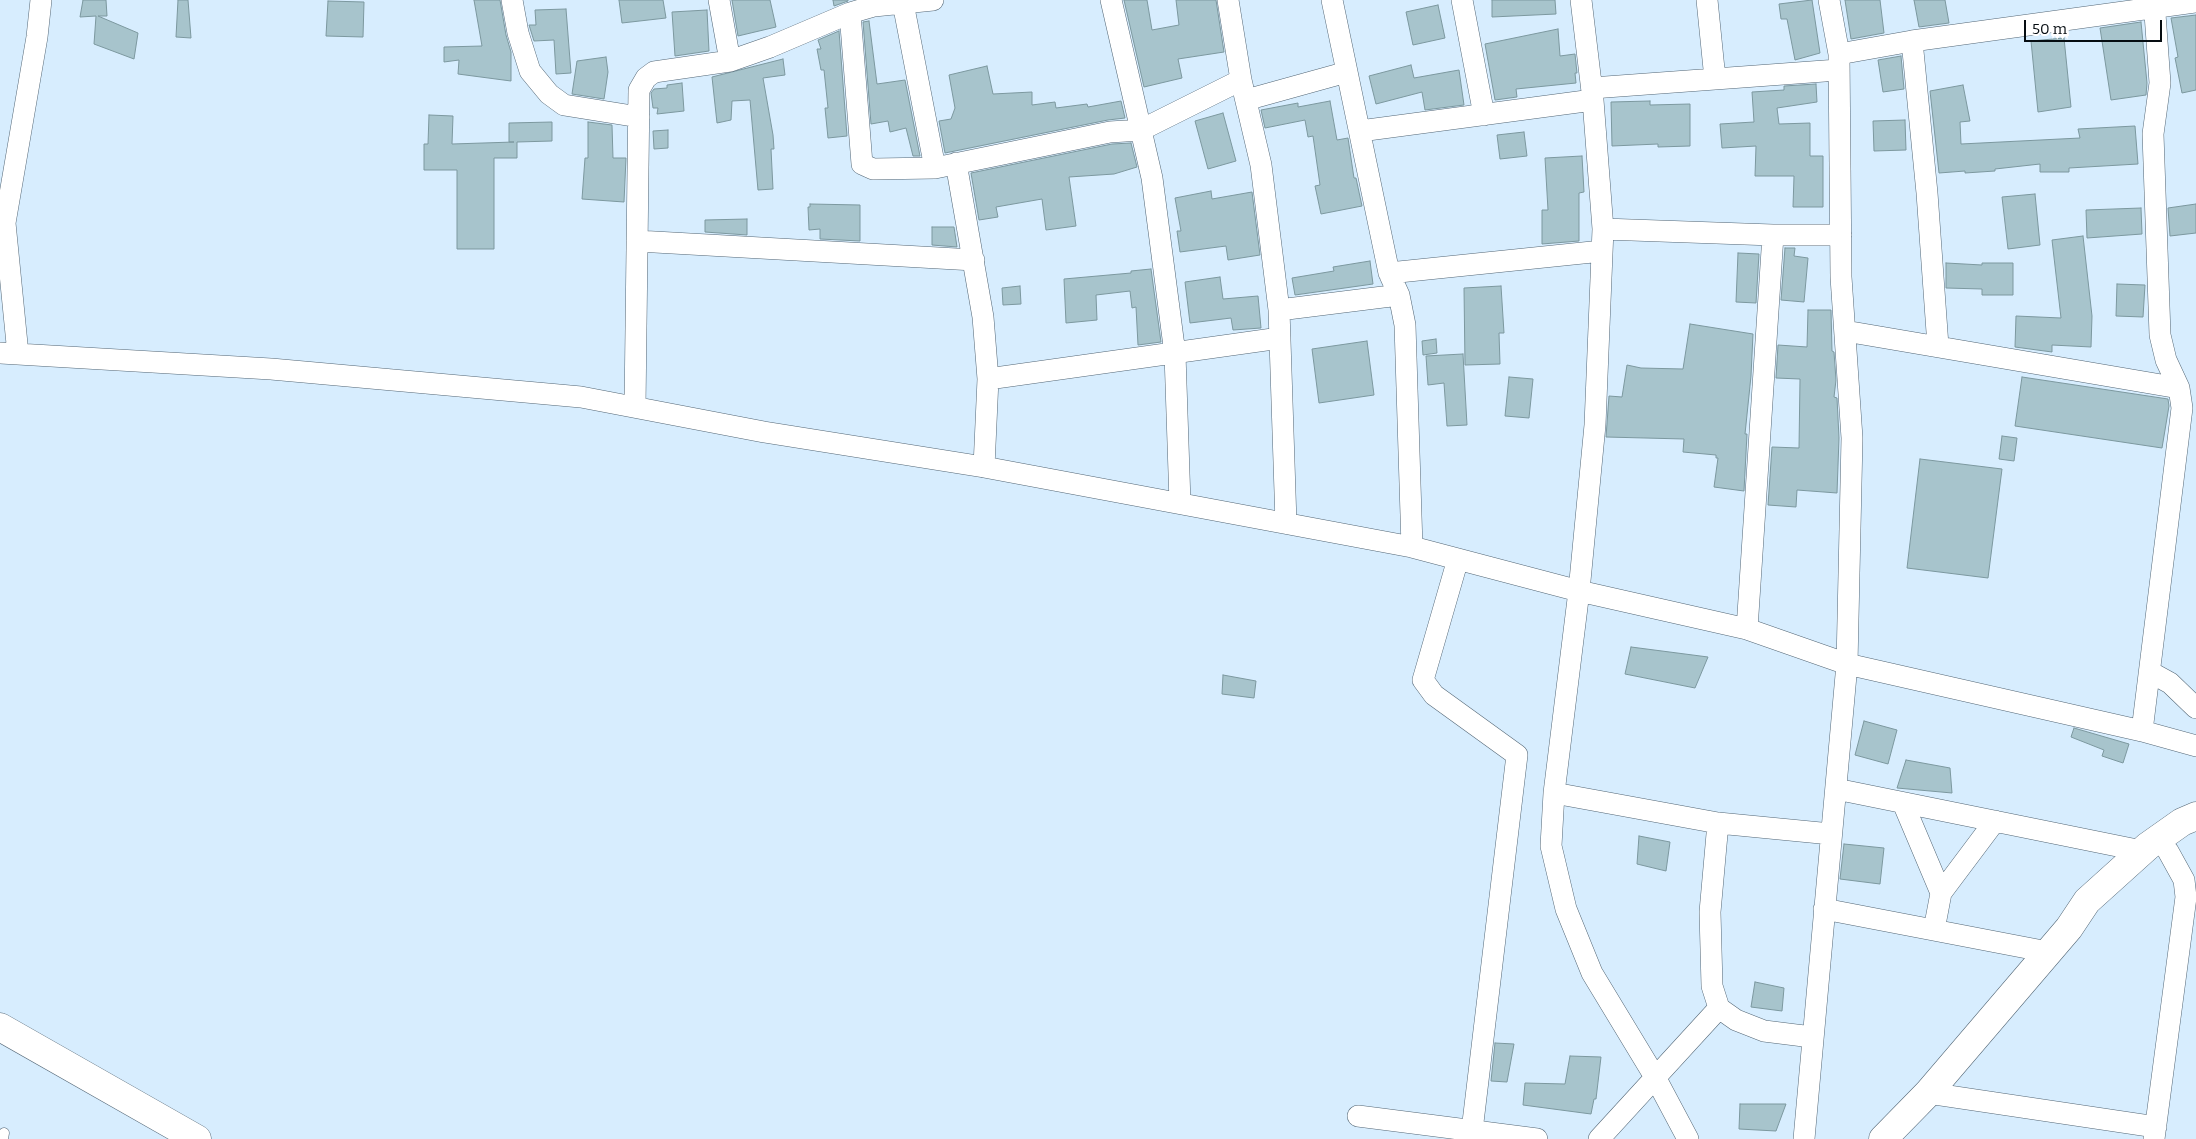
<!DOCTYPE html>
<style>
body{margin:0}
#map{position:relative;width:2196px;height:1139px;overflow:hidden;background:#d7edfe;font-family:Bitter,serif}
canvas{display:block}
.scale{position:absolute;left:2024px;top:20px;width:138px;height:22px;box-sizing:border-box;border:2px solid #060d12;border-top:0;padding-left:6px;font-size:15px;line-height:18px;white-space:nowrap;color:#060d12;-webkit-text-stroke:4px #fff;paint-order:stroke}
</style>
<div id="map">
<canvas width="2196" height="1139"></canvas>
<div class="scale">50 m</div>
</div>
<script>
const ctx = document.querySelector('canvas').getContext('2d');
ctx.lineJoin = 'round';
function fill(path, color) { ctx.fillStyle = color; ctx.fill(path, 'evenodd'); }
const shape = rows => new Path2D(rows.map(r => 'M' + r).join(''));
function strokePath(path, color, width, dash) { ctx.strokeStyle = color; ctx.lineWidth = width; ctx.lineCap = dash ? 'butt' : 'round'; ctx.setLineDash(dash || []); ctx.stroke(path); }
const building = shape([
 [83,0,106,0,107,16,98,16,138,33,134,59,94,44,96,16,80,17,83,0],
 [178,0,188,0,191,38,176,37,178,0],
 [474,0,500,0,506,35,511,52,511,81,458,74,459,60,444,62,444,47,482,46,474,0],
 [619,0,663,0,666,18,622,23,619,0],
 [732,0,770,0,776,27,738,36,732,0],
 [833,0,848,0,848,1,834,6,833,0],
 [1124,0,1147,0,1152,30,1179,25,1176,0,1216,0,1224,52,1178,59,1182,78,1144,87,1124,0],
 [1492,0,1555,0,1556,14,1492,17,1492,0],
 [1812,0,1820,53,1795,60,1787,19,1781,19,1779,4,1812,0],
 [1845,0,1880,0,1884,33,1851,39,1845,0],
 [1914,0,1945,0,1949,23,1919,27,1914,0],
 [328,1,364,2,363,37,326,36,328,1],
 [1438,5,1445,38,1413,45,1406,12,1438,5],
 [566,9,571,73,556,74,554,40,534,41,529,25,536,25,535,10,566,9],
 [707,10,709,51,675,56,672,12,707,10],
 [2196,15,2196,90,2182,93,2175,58,2178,57,2171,18,2196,15],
 [869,21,877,84,905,80,920,156,913,156,906,128,890,132,888,121,871,124,863,22,869,21],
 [2141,22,2147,83,2146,95,2111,100,2100,28,2141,22],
 [1558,29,1560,56,1575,54,1577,73,1575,73,1576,83,1516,89,1517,97,1495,100,1485,44,1558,29],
 [839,31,847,136,828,138,825,108,828,108,824,70,821,70,817,49,821,49,818,40,839,31],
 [2064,38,2071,107,2038,112,2031,41,2064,38],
 [1901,56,1904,89,1883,92,1878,60,1901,56],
 [606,57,608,72,604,99,572,94,577,61,606,57],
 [783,59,785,75,763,78,773,135,774,149,771,149,773,189,758,190,750,100,732,101,731,120,717,123,712,77,783,59],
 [1411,65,1414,78,1459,70,1464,105,1425,110,1422,92,1376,104,1369,76,1411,65],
 [987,66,993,94,1032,92,1032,105,1055,102,1056,108,1087,104,1088,107,1121,101,1125,118,1108,120,945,153,939,121,951,119,955,108,949,75,987,66],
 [682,83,684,111,657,114,658,108,653,108,651,93,654,89,667,88,667,85,682,83],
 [1816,84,1817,102,1777,108,1779,124,1810,123,1810,156,1823,156,1823,207,1793,207,1794,176,1755,176,1756,146,1722,148,1720,124,1754,122,1752,92,1784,90,1784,86,1816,84],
 [1963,85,1970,121,1960,122,1961,144,2080,138,2078,129,2135,126,2138,164,2069,168,2069,172,2040,172,2040,164,1995,169,1995,171,1965,173,1965,171,1939,173,1930,91,1963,85],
 [1330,101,1337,140,1348,138,1354,178,1356,178,1362,206,1321,214,1315,186,1320,185,1313,136,1308,137,1305,120,1265,128,1261,110,1298,103,1298,107,1330,101],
 [1650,101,1650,105,1690,104,1690,146,1658,147,1658,144,1612,146,1611,102,1650,101],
 [1223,113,1236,161,1208,169,1195,121,1223,113],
 [429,115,453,116,452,144,514,142,509,142,509,123,552,122,552,141,517,142,517,158,494,158,494,249,457,249,457,170,424,170,424,144,428,144,429,115],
 [1905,120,1906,150,1874,151,1873,121,1905,120],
 [588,122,612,125,613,158,626,158,624,202,582,199,585,158,588,158,588,122],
 [668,130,668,148,654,149,653,131,668,130],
 [1524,132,1527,156,1500,159,1497,135,1524,132],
 [1131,143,1137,167,1114,174,1069,177,1076,226,1046,230,1042,199,996,207,998,217,979,220,971,173,1112,144,1131,143],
 [1582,156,1584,192,1579,193,1579,241,1542,244,1542,210,1548,210,1545,158,1582,156],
 [1211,191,1212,199,1252,192,1260,255,1228,260,1226,246,1180,252,1177,231,1181,231,1175,198,1211,191],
 [2035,194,2040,245,2008,249,2002,197,2035,194],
 [810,204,860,205,860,241,820,239,820,229,809,230,808,207,810,207,810,204],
 [2196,204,2196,233,2170,236,2168,208,2196,204],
 [2141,208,2142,234,2087,238,2086,210,2141,208],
 [747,219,747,235,705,232,705,220,747,219],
 [932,227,954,227,957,247,932,245,932,227],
 [2083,236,2092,316,2091,347,2052,345,2052,352,2015,347,2016,316,2061,318,2052,240,2083,236],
 [1785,248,1795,248,1794,256,1808,258,1804,302,1781,300,1785,248],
 [1738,253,1759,254,1756,303,1736,302,1738,253],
 [1370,261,1373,284,1295,295,1292,278,1334,271,1333,267,1370,261],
 [1946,263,1982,265,1982,263,2013,263,2013,295,1982,295,1982,289,1946,288,1946,263],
 [1151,269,1161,342,1138,345,1136,307,1132,308,1130,291,1096,295,1097,320,1066,323,1064,279,1131,273,1131,271,1151,269],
 [1220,277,1223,299,1258,296,1261,328,1233,330,1231,318,1190,323,1185,282,1220,277],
 [2117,284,2145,285,2143,317,2116,316,2117,284],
 [1020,286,1021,304,1003,305,1002,288,1020,286],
 [1501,286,1504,333,1499,333,1500,364,1465,365,1464,288,1501,286],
 [1808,310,1831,310,1832,351,1834,352,1836,380,1834,397,1837,398,1839,438,1837,493,1797,490,1796,507,1768,505,1772,447,1799,448,1800,379,1776,378,1778,345,1807,347,1808,310],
 [1690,324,1753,334,1751,376,1745,434,1747,434,1744,491,1714,487,1718,458,1716,458,1716,455,1683,452,1684,439,1606,437,1609,396,1622,397,1627,365,1641,368,1683,369,1690,324],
 [1436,339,1437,353,1423,355,1422,341,1436,339],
 [1367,341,1374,395,1319,403,1312,349,1367,341],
 [1463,354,1467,425,1447,426,1444,383,1428,385,1426,356,1463,354],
 [1509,377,1533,379,1529,418,1505,416,1509,377],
 [2022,377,2168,399,2169,406,2162,448,2015,426,2022,377],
 [2002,436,2017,438,2014,461,1999,459,2002,436],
 [1920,459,2002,469,1988,578,1907,568,1920,459],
 [1631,647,1708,657,1695,688,1625,674,1631,647],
 [1223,675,1256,681,1254,698,1222,694,1223,675],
 [1864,721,1897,730,1888,764,1855,755,1864,721],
 [2074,728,2129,744,2123,763,2102,756,2104,750,2071,737,2074,728],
 [1906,760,1950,768,1952,793,1897,788,1906,760],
 [1639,836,1670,842,1666,871,1637,864,1639,836],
 [1844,844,1884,848,1880,884,1840,879,1844,844],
 [1755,982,1784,988,1782,1011,1751,1007,1755,982],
 [1495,1043,1514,1044,1507,1082,1491,1081,1495,1043],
 [1570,1056,1601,1057,1596,1099,1594,1099,1591,1114,1523,1105,1525,1083,1565,1084,1570,1056],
 [1740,1104,1786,1104,1776,1131,1739,1129,1740,1104]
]);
fill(building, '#a7c4cc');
strokePath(building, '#7c989f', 1);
const service = shape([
 [3,1139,4,1133]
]);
const minor = shape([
 [512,0,518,33,530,71,549,94,564,105,639,117],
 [719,0,730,61],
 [1111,0,1152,178,1175,354,1180,503],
 [1228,0,1241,80,1261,165,1279,310,1286,523],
 [1332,0,1389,273,1399,295,1405,325,1412,547],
 [1462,0,1484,115],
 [1581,0,1593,100,1603,229,1595,425,1579,591,1554,793,1551,846,1566,909,1592,973,1655,1077,1688,1139],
 [1707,0,1715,79],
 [903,3,935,168],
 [850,13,862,164,873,169,935,168,1110,132,1141,130,1241,80],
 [1912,41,1927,193,1938,346],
 [1839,54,1912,41,2196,2],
 [1592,88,1838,70],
 [1246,100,1347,72],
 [1360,131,1593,100],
 [956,163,983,317,988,379,984,467],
 [1603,229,1773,235],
 [637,241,974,260],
 [1389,273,1602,251],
 [1279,310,1399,295],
 [1845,331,2179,388],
 [0,353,271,369,581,397,764,432,984,467,1412,547,1579,591,1747,629,1847,664,2142,731,2196,746],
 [18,354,5,223,37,37,41,0],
 [988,379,1280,338],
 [635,407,639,90,646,78,654,72,730,61,770,47,850,13,874,6,933,0],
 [1458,559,1423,680,1434,695,1517,755,1471,1139],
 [1747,629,1773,235,1841,235],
 [2150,672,2170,683,2196,708],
 [2142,731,2182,408,2179,388,2166,360,2160,335,2153,134,2160,83,2154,0],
 [1836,789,2142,851],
 [1554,793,1718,823,1831,834],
 [1903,803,1941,893],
 [1718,823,1710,912,1712,986,1719,1008,1736,1020,1764,1031,1812,1037],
 [1824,909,2048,952],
 [1934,930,1941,893,1995,821],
 [1928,1093,2156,1127],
 [1358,1116,1537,1139],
 [1599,1139,1719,1008],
 [1804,1139,1847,664,1852,438,1841,277,1839,54,1829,0],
 [2154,1139,2186,897,2184,880,2168,851]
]);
const secondary = shape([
 [0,1027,197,1139],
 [1883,1139,1928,1093,2069,928,2087,901,2148,846,2182,822,2196,816]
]);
strokePath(service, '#546776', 11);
strokePath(minor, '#546776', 22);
strokePath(secondary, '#546776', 29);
strokePath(service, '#fff', 10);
strokePath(minor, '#fff', 21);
strokePath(secondary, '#fff', 28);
</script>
